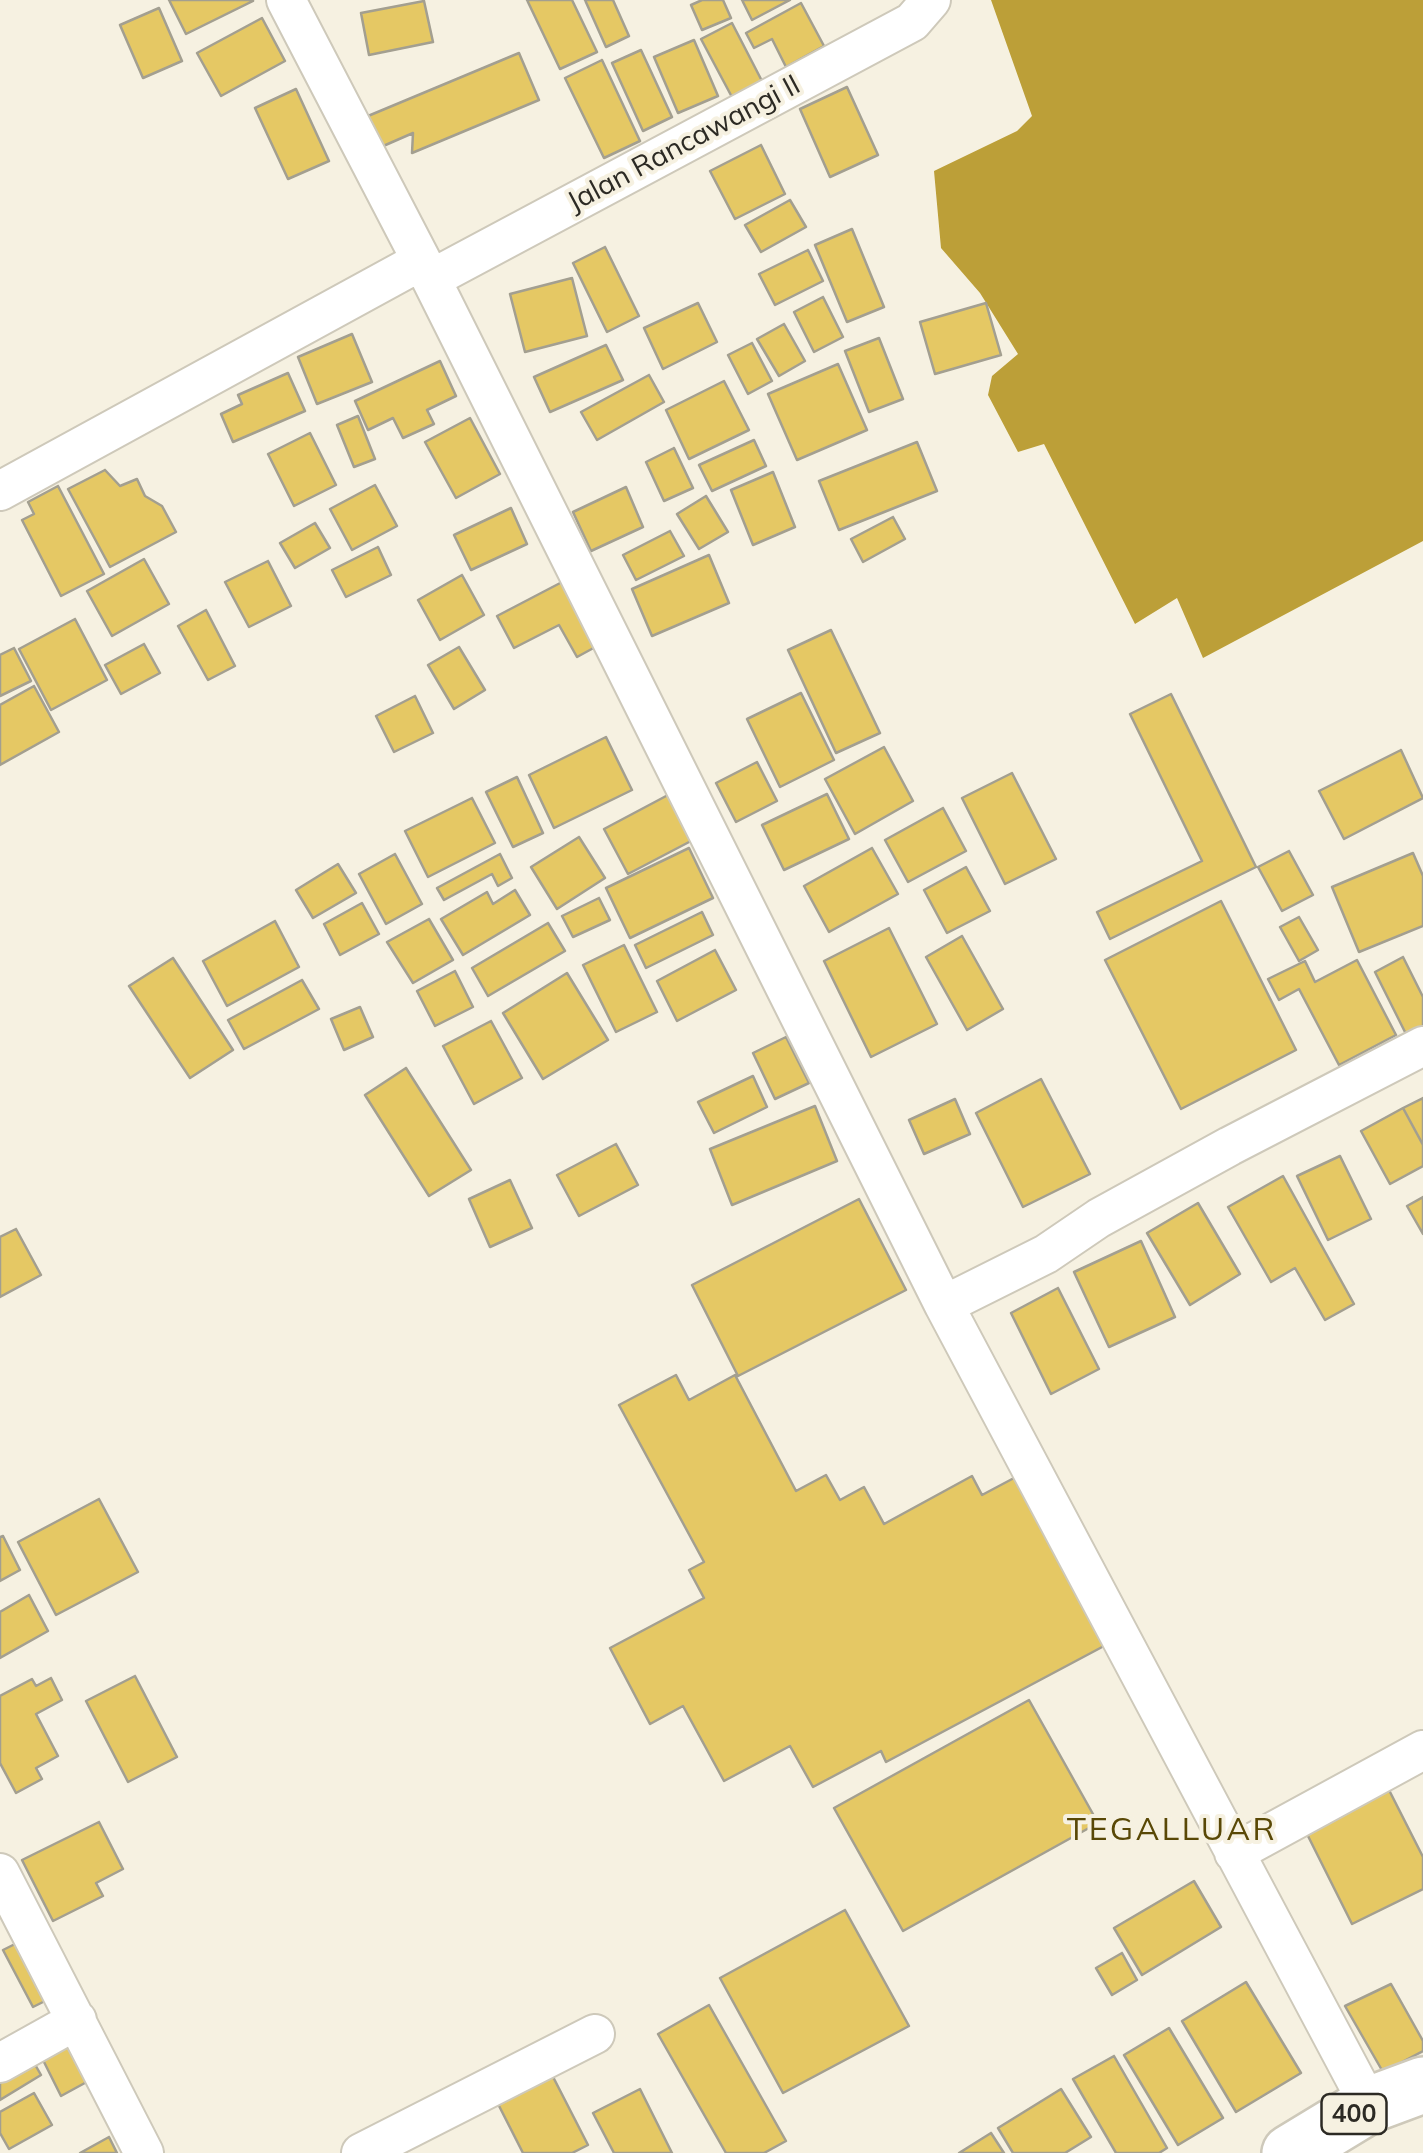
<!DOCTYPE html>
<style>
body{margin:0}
canvas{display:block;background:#f6f1e1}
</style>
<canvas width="1423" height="2153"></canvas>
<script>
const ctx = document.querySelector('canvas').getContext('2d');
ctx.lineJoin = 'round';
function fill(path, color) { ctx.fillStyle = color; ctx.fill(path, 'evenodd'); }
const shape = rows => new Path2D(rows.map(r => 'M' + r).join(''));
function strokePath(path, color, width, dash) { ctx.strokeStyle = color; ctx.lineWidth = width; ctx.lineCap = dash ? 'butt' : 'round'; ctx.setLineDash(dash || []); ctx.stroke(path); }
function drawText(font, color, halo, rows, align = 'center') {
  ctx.font = font + ' Mulish,sans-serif'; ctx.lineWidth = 8; ctx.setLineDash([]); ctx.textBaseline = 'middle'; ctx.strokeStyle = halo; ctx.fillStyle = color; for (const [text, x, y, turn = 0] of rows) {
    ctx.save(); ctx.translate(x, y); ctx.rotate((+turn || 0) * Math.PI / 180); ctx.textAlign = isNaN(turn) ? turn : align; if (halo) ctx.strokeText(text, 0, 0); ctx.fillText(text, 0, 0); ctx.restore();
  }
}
fill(shape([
 [991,0,1423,0,1423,541,1203,658,1177,598,1135,624,1044,444,1018,452,988,395,992,376,1018,354,980,293,941,248,934,171,1017,131,1032,116]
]), '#bc9f38');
const building = shape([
 [169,0,253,0,253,1,186,34,169,0],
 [527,0,572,0,597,52,560,69,527,0],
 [585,0,613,0,629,36,606,47,585,0],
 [702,0,723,0,731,18,702,30,691,5,702,0],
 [742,0,790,0,752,20,742,0],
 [424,1,433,42,369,55,361,13,424,1],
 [801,3,824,46,786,67,772,39,754,48,746,33,801,3],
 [159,8,182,61,143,78,120,25,159,8],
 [262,18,285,61,221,96,197,53,262,18],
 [732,23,763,83,733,99,701,39,732,23],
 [694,40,718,96,678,113,654,57,694,40],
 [641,50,672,117,643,131,612,63,641,50],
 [519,53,539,100,412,153,413,133,381,147,368,116,519,53],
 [602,60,640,141,604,158,565,78,602,60],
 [847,87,878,155,830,177,800,109,847,87],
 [296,89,329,161,288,179,255,108,296,89],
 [761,145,785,194,735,219,710,171,761,145],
 [790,200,806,227,761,252,745,225,790,200],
 [852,229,884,307,847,322,815,245,852,229],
 [605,247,639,316,607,332,573,263,605,247],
 [808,250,823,281,775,305,759,274,808,250],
 [572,278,587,336,525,352,510,294,572,278],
 [823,297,843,337,814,352,794,312,823,297],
 [698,303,717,342,663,369,644,328,698,303],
 [986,303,1001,355,935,374,920,322,986,303],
 [784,324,805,361,779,376,757,339,784,324],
 [352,334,372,382,317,404,298,357,352,334],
 [879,338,903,399,869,412,845,351,879,338],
 [752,343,772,381,748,394,728,355,752,343],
 [606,345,623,380,550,412,534,377,606,345],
 [440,361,456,396,427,410,434,424,403,438,393,418,368,430,355,401,440,361],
 [838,364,867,430,797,460,768,394,838,364],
 [288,373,305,411,233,442,221,414,242,404,238,395,288,373],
 [649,375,664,402,597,440,581,412,649,375],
 [724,381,749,430,689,459,666,410,724,381],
 [358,416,375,459,354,467,337,425,358,416],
 [470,418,500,474,456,498,425,442,470,418],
 [310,433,336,485,294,506,268,454,310,433],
 [754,440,766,466,712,491,699,465,754,440],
 [917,442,937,491,839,530,819,481,917,442],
 [674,448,693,488,664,501,646,462,674,448],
 [105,470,120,486,137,479,145,496,162,506,176,532,110,567,68,489,105,470],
 [773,472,795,527,753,545,731,490,773,472],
 [375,485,397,526,352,550,330,509,375,485],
 [58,486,104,574,61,596,22,520,34,514,28,502,58,486],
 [626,487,643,527,591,551,573,512,626,487],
 [706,496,728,532,699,549,677,514,706,496],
 [511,508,527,544,471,570,454,535,511,508],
 [893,517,905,539,863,562,851,539,893,517],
 [315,523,330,548,295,568,280,543,315,523],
 [670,531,684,556,636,580,623,555,670,531],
 [378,547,391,575,346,597,332,570,378,547],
 [709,555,729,603,652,636,632,589,709,555],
 [144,559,169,604,112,636,87,591,144,559],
 [268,561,291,606,249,627,225,582,268,561],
 [462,575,484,615,440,640,418,600,462,575],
 [564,581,599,645,577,657,559,625,514,648,497,616,564,581],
 [206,610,235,666,208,680,178,626,206,610],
 [75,619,107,680,51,710,19,649,75,619],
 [831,630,880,733,836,753,788,650,831,630],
 [144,644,160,673,121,694,105,665,144,644],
 [459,647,485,690,454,709,428,665,459,647],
 [14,648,31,681,0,696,0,655,14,648],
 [34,686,59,732,0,765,0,705,34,686],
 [801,693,834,760,780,787,747,719,801,693],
 [1171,694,1256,867,1110,939,1097,912,1202,861,1130,714,1171,694],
 [415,696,433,733,394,752,376,716,415,696],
 [606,737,632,790,554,828,529,775,606,737],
 [884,747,913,801,855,834,825,779,884,747],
 [1401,750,1423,798,1344,839,1319,791,1401,750],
 [757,762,777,801,736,822,716,783,757,762],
 [1012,773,1056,859,1005,884,962,798,1012,773],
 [517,777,543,833,513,847,486,792,517,777],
 [827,794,849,839,784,870,762,825,827,794],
 [668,795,691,841,628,874,604,829,668,795],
 [472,798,495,843,428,877,405,831,472,798],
 [943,808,966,851,908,882,885,840,943,808],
 [579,837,605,878,557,909,531,867,579,837],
 [689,848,713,898,630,938,606,888,689,848],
 [872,848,898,894,829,932,804,886,872,848],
 [1289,851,1313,895,1282,911,1258,867,1289,851],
 [1413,853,1423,876,1423,926,1359,952,1332,887,1413,853],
 [395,854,422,904,386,924,359,874,395,854],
 [500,854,512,878,498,886,492,874,444,900,437,888,500,854],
 [338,864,356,893,313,918,296,890,338,864],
 [966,867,990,911,947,933,924,890,966,867],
 [515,890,530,915,463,955,441,919,487,892,493,904,515,890],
 [599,898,610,920,573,937,562,916,599,898],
 [1221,901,1296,1050,1181,1109,1105,960,1221,901],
 [362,903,379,934,340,955,324,924,362,903],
 [702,912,713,935,646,968,635,945,702,912],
 [1299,917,1318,950,1299,961,1280,927,1299,917],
 [429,919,453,960,413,983,387,942,429,919],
 [275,921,299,967,227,1006,203,961,275,921],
 [548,923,565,951,488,996,472,968,548,923],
 [889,928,937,1024,871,1057,824,961,889,928],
 [962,936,1003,1009,967,1030,926,957,962,936],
 [624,945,657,1012,616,1032,583,965,624,945],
 [715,950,736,990,677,1021,657,981,715,950],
 [1403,957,1423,997,1423,1028,1407,1036,1375,972,1403,957],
 [173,958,233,1050,190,1078,129,986,173,958],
 [1357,960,1396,1035,1339,1065,1299,989,1279,1000,1268,979,1305,961,1315,982,1357,960],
 [455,971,473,1007,435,1026,417,991,455,971],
 [567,973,608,1040,543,1079,503,1013,567,973],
 [302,980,319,1009,244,1049,228,1020,302,980],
 [360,1007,373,1037,344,1050,331,1019,360,1007],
 [491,1021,522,1078,474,1104,443,1046,491,1021],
 [786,1037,809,1083,775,1099,753,1053,786,1037],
 [406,1068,471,1170,429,1196,365,1095,406,1068],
 [753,1076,767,1107,714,1133,698,1102,753,1076],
 [1041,1079,1090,1174,1023,1207,976,1113,1041,1079],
 [1423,1098,1423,1145,1403,1108,1423,1098],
 [955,1099,970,1134,924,1154,909,1120,955,1099],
 [815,1106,837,1161,732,1205,710,1149,815,1106],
 [1403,1108,1423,1145,1423,1166,1390,1184,1361,1131,1403,1108],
 [616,1144,638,1185,579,1216,557,1175,616,1144],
 [1340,1156,1371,1219,1328,1240,1297,1176,1340,1156],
 [1283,1176,1354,1304,1325,1320,1295,1268,1271,1282,1228,1207,1283,1176],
 [510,1180,532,1228,490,1247,469,1199,510,1180],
 [1423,1197,1423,1234,1407,1206,1423,1197],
 [859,1199,906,1290,738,1376,692,1285,859,1199],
 [1198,1203,1240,1274,1190,1305,1147,1233,1198,1203],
 [16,1229,41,1275,0,1297,0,1237,16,1229],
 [1141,1241,1175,1317,1109,1347,1074,1272,1141,1241],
 [1058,1288,1099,1369,1051,1394,1011,1313,1058,1288],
 [676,1375,689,1400,735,1375,796,1491,826,1475,840,1500,864,1487,884,1524,972,1476,982,1495,1014,1478,1104,1646,886,1762,881,1751,813,1787,790,1746,724,1781,683,1706,650,1724,610,1648,704,1598,689,1570,704,1562,619,1405,676,1375],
 [99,1499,138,1572,56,1615,18,1542,99,1499],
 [3,1536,20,1570,0,1581,0,1537,3,1536],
 [29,1595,48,1631,0,1658,0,1612,29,1595],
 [135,1676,177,1757,128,1782,86,1701,135,1676],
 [51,1678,62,1700,36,1714,58,1756,36,1768,42,1779,16,1793,0,1763,0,1696,32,1679,36,1686,51,1678],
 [1029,1700,1098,1823,903,1931,834,1808,1029,1700],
 [1389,1790,1423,1857,1423,1889,1352,1924,1306,1832,1389,1790],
 [99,1822,123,1869,96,1883,103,1896,53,1921,22,1860,99,1822],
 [1194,1881,1221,1927,1142,1975,1114,1928,1194,1881],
 [845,1910,909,2026,783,2093,720,1978,845,1910],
 [25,1939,55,1996,33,2007,3,1950,25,1939],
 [1122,1953,1137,1980,1112,1995,1096,1968,1122,1953],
 [1246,1982,1301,2073,1236,2112,1182,2021,1246,1982],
 [1391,1984,1423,2041,1423,2051,1383,2072,1345,2006,1391,1984],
 [709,2005,786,2141,764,2153,726,2153,658,2034,709,2005],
 [1169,2028,1223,2118,1178,2145,1124,2055,1169,2028],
 [72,2033,94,2078,61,2096,37,2048,72,2033],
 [29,2054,41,2075,0,2100,0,2071,29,2054],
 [1114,2056,1167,2148,1159,2153,1116,2153,1073,2079,1114,2056],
 [549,2069,588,2145,572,2153,523,2153,494,2096,549,2069],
 [640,2089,672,2153,614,2153,593,2113,640,2089],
 [1061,2089,1091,2137,1065,2153,1013,2153,998,2128,1061,2089],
 [34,2093,52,2125,9,2149,0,2133,0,2112,34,2093],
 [991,2133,1004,2153,959,2153,991,2133],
 [109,2137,117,2153,80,2153,109,2137]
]);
fill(building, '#e5c864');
strokePath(building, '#a39f90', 2.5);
const street = shape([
 [286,0,431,279,944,1305,1369,2105],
 [431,279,912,22,931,0],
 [0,491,421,261],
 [944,1305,1046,1254,1099,1218,1230,1146,1423,1046],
 [1234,1853,1423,1750],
 [0,1873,144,2153],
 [0,2063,77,2020],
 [361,2153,595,2034]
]);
const primary = shape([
 [1290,2153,1369,2105,1423,2085]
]);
strokePath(street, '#cec9ba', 42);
strokePath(primary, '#cec9ba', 60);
strokePath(street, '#fff', 38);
strokePath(primary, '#fff', 55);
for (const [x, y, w] of [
 [1354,2114,65]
]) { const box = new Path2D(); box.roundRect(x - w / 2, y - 20, w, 40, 8); ctx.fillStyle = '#f6f1e1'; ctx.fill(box); strokePath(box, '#2c2a24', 2.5); }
drawText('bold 25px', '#2c2a24', null, [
 ["400",1354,2114]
]);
drawText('28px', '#2c2a24', '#f6f1e1', [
 ["Jalan Rancawangi II",684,144,-28]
]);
ctx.letterSpacing = '2.5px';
drawText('32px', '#594806', '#f6f1e1', [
 ["TEGALLUAR",1172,1830]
]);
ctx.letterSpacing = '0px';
</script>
